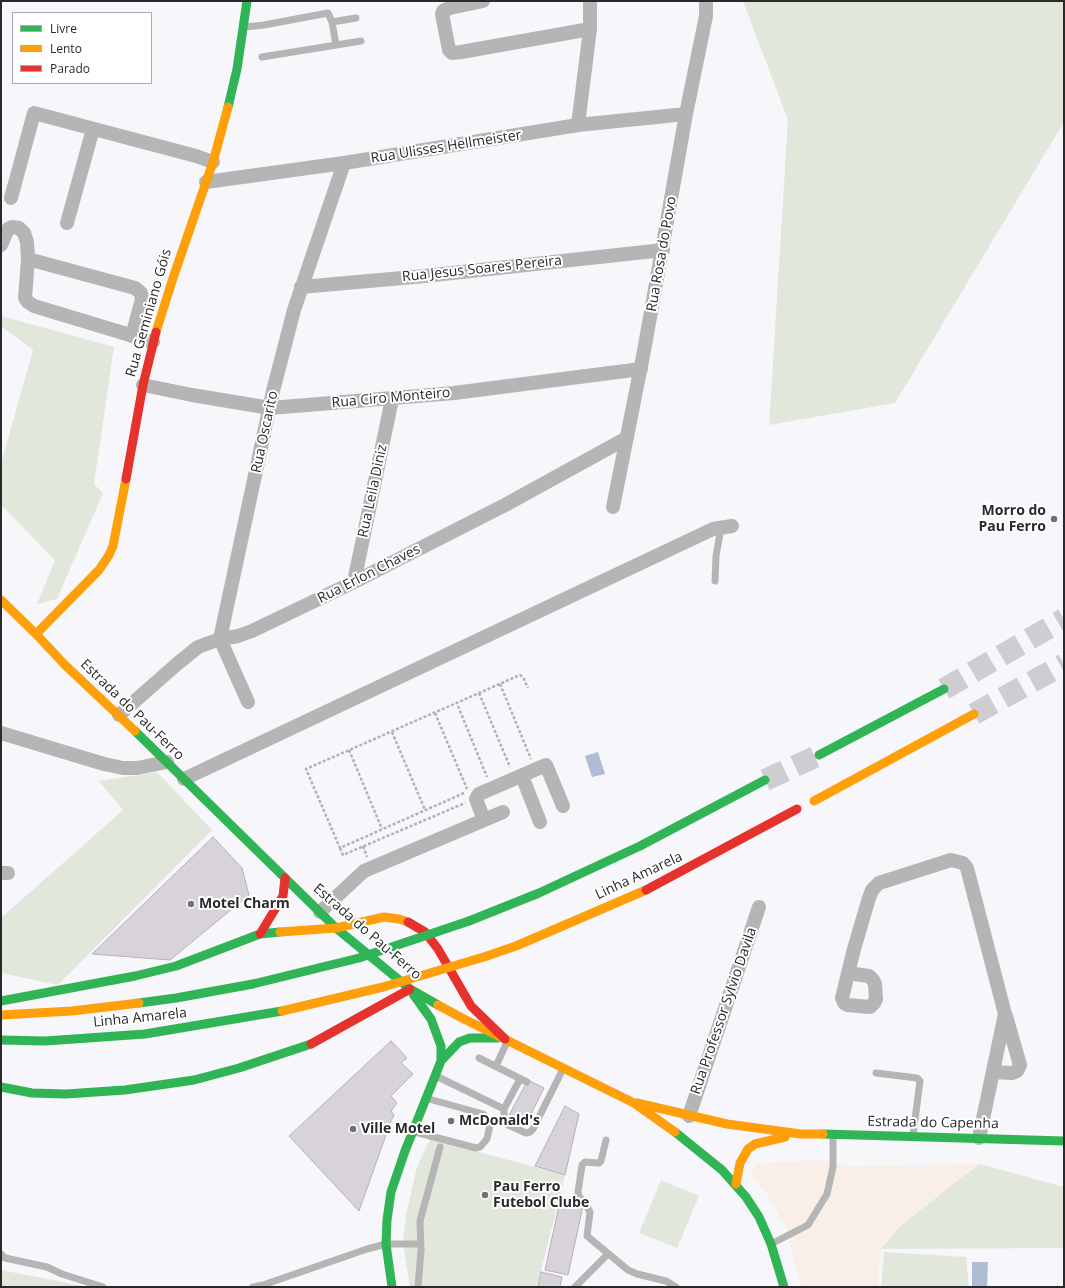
<!DOCTYPE html>
<meta charset="utf-8">
<style>
body{margin:0}
#map{position:relative;width:1065px;height:1288px;overflow:hidden;background:#f6f6fb;font-family:"Open Sans",sans-serif}
canvas{display:block}
.frame{position:absolute;inset:0;border:2px solid #2a2a2d;pointer-events:none}
.legend{position:absolute;left:12px;top:12px;width:140px;height:72px;box-sizing:border-box;background:#fff;border:1px solid #aaaaab;margin:0;padding:5px 7px;list-style:none;font-size:12px;color:#2a2a2d}
.legend li{display:flex;align-items:center;gap:8px;height:20px}
.legend b{width:20px;border:1px solid #aaaaab}
</style>
<div id="map">
<canvas width="1065" height="1288"></canvas>
<div class="frame"></div>
<ul class="legend">
<li><b style="height:5px;background:#30b455"></b>Livre</li>
<li><b style="height:5px;background:#ff9f0a"></b>Lento</li>
<li><b style="height:5px;background:#e5322d"></b>Parado</li>
</ul>
</div>
<script>
const ctx = document.querySelector('canvas').getContext('2d');
ctx.lineJoin = 'round';
function fill(path, color) { ctx.fillStyle = color; ctx.fill(path, 'evenodd'); }
const shape = rows => new Path2D(rows.map(r => 'M' + r).join(''));
function strokePath(path, color, width, dash) { ctx.strokeStyle = color; ctx.lineWidth = width; ctx.lineCap = dash ? 'butt' : 'round'; ctx.setLineDash(dash || []); ctx.stroke(path); }
function drawText(font, color, halo, rows, align = 'center') {
  ctx.font = font + ' "Open Sans",sans-serif'; ctx.lineWidth = 4; ctx.setLineDash([]); ctx.textBaseline = 'middle'; ctx.strokeStyle = halo; ctx.fillStyle = color; for (const [text, x, y, turn = 0] of rows) {
    ctx.save(); ctx.translate(x, y); ctx.rotate((+turn || 0) * Math.PI / 180); ctx.textAlign = isNaN(turn) ? turn : align; if (halo) ctx.strokeText(text, 0, 0); ctx.fillText(text, 0, 0); ctx.restore();
  }
}
fill(shape([
 [816,1160,849,1166,980,1164,961,1178,898,1228,881,1249,877,1287,802,1287,785,1226,767,1194,754,1180,752,1171,757,1164]
]), '#f9eee8');
fill(shape([
 [743,1,1064,1,1064,122,895,403,769,425,788,120],
 [1,316,114,347,94,484,103,493,57,599,37,604,55,560,1,505,1,464,33,350,1,326],
 [157,772,212,830,58,985,1,973,1,918,123,810,99,781],
 [430,1139,565,1175,537,1287,410,1287,403,1243,406,1215,417,1167],
 [980,1164,1064,1187,1064,1248,881,1249,898,1228,961,1178],
 [661,1180,699,1196,677,1248,639,1233],
 [884,1252,966,1257,969,1287,881,1287],
 [1,1270,88,1287,1,1287]
]), '#e2e7db');
fill(shape([
 [598,752,605,774,592,777,585,756],
 [972,1262,988,1262,987,1286,972,1286]
]), '#aebdd4');
const building = shape([
 [213,837,242,868,249,895,170,960,92,954,213,837],
 [391,1041,407,1058,401,1063,413,1074,391,1096,397,1103,391,1111,394,1115,391,1121,359,1211,289,1136,391,1041],
 [528,1080,544,1088,525,1126,508,1117,528,1080],
 [565,1106,579,1114,565,1175,535,1166,565,1106],
 [560,1201,583,1206,568,1275,545,1270,560,1201],
 [541,1272,562,1277,560,1287,538,1287,541,1272]
]);
fill(building, '#d8d2da');
strokePath(building, '#b4b2b6', 1);
strokePath(shape([
 [944,689,1064,619],
 [974,714,1064,664],
 [765,780,819,755]
]), '#cdcdd2', 22, [22, 11]);
strokePath(shape([
 [500,684,531,759],
 [479,693,510,767],
 [458,706,487,777],
 [435,713,467,789],
 [392,732,425,810],
 [349,750,382,829],
 [464,793,340,848,306,769,520,675,523,677,528,688],
 [363,846,367,857],
 [340,848,343,855,465,803]
]), '#b2b2b3', 2.5, [3, 2]);
strokePath(shape([
 [332,22,356,18],
 [245,27,264,25,328,13,332,22,336,45],
 [262,57,361,41],
 [715,581,716,556,721,528],
 [479,1058,527,1082],
 [496,1066,507,1042],
 [876,1073,917,1078,920,1081,913,1135],
 [438,1077,504,1109],
 [520,1079,504,1109,504,1119,508,1125,526,1133,530,1132,533,1129,563,1069],
 [415,1132,476,1148,480,1147,487,1139,490,1125,488,1119,483,1114,429,1099],
 [606,1140,601,1161,599,1163,585,1162,582,1165,578,1192,579,1196,586,1205,590,1212,587,1236,628,1270,637,1274,666,1281,676,1287],
 [773,1243,808,1225,827,1194,833,1167,833,1137],
 [1,1254,5,1258,47,1267,62,1274,103,1287],
 [253,1287,263,1285,367,1249,386,1244,420,1244],
 [418,1287,421,1250,420,1221,440,1147],
 [575,1287,608,1254]
]), '#b5b5b5', 7);
strokePath(shape([
 [483,1,450,8,443,11,442,14,449,50,452,53,461,52,590,29],
 [578,125,590,29,590,1],
 [206,182,344,163,578,125,686,114],
 [11,198,34,113,196,156,213,162],
 [67,223,93,129],
 [1,245,8,229,12,227,19,228,24,233,27,242,28,259,25,298,28,302,34,306,153,342],
 [28,259,135,288,141,293,142,299,132,336],
 [301,287,425,276,663,250],
 [143,385,192,395,270,408,454,393,641,369],
 [613,507,644,351,686,114,706,16,706,1],
 [354,582,392,399],
 [248,702,220,639,273,391,294,310,344,163],
 [119,715,177,664,198,647,220,639,238,636,252,631,354,582,505,505,627,438],
 [1,733,104,764,123,768,137,768,167,762],
 [522,776,540,822],
 [184,779,713,529,732,526],
 [484,820,476,799,477,797,479,794,546,765,563,806],
 [1,873,8,873],
 [320,912,364,871,503,812],
 [848,973,869,976,873,980,875,984,876,999,874,1003,870,1007,847,1005,844,1003,842,998,854,949,869,898,872,890,879,883,951,860,963,863,967,868,1005,1014,979,1138],
 [993,1072,1012,1073,1017,1071,1020,1065,1006,1016],
 [689,1116,759,907]
]), '#b5b5b5', 14);
strokePath(shape([
 [228,107,237,69,247,1],
 [135,731,336,928,410,989,438,1005],
 [819,755,944,689],
 [469,921,539,893,640,846,765,780],
 [1,1001,135,976,176,966,260,934,280,932],
 [139,1003,176,998,253,984],
 [1,1040,45,1041,145,1034,282,1011],
 [441,1061,459,1042,470,1038,498,1038],
 [1,1087,32,1093,66,1094,125,1090,194,1080,239,1068,311,1044],
 [675,1132,722,1170,746,1197,759,1217,771,1244,784,1287],
 [823,1134,1064,1141],
 [392,1287,386,1244,387,1220,391,1192,405,1151,441,1061,441,1046,431,1019,413,994]
]), '#30b455', 9);
strokePath(shape([
 [156,332,173,278,213,162,228,107],
 [1,600,36,634,65,665,135,731],
 [36,634,99,570,109,555,113,546,126,479],
 [814,801,974,714],
 [280,932,336,928,384,917,399,919,408,922],
 [487,956,516,946,646,890],
 [438,1005,460,1017,634,1103,675,1132],
 [1,1015,72,1011,139,1003],
 [637,1103,727,1124,801,1134,823,1134],
 [736,1184,740,1163,748,1149,755,1144,785,1137]
]), '#ff9f0a', 9);
strokePath(shape([
 [126,479,143,385,156,332],
 [646,890,797,809],
 [408,922,425,932,438,949,471,1006,505,1039],
 [260,934,283,896,285,878],
 [311,1044,410,989]
]), '#e5322d', 9);
strokePath(shape([
 [253,984,359,958,469,921]
]), '#30b455', 9);
strokePath(shape([
 [282,1011,383,987,487,956]
]), '#ff9f0a', 9);
for (const [x, y, r, color] of [
 [1054,519,4,"#717175"],
 [191,904,4,"#717175"],
 [451,1121,4,"#717175"],
 [353,1129,4,"#717175"],
 [485,1195,4,"#717175"]
]) { const dot = new Path2D(); dot.arc(x, y, r, 0, 2 * Math.PI); ctx.fillStyle = color; ctx.fill(dot); strokePath(dot, '#fff', 1.5); }
drawText('14px', '#2a2a2d', '#fff', [
 ["Rua Ulisses Hellmeister",446,147,-9],
 ["Rua Rosa do Povo",662,254,-80],
 ["Rua Jesus Soares Pereira",482,269,-6],
 ["Rua Geminiano Góis",149,313,-74],
 ["Rua Ciro Monteiro",391,398,-5],
 ["Rua Oscarito",265,432,-78],
 ["Rua Leila Diniz",373,491,-78],
 ["Rua Erlon Chaves",369,574,-27],
 ["Estrada do Pau-Ferro",132,710,44],
 ["Linha Amarela",639,876,-25],
 ["Estrada do Pau-Ferro",367,932,41],
 ["Rua Professor Sylvio Davila",724,1011,-71],
 ["Linha Amarela",140,1018,-6],
 ["Estrada do Capenha",933,1123,1]
]);
drawText('bold 14px', '#2a2a2d', '#fff', [
 ["Morro do",1046,511,"right"],
 ["Pau Ferro",1046,527,"right"],
 ["Motel Charm",199,904],
 ["McDonald's",459,1121],
 ["Ville Motel",361,1129],
 ["Pau Ferro",493,1187],
 ["Futebol Clube",493,1203]
], 'left');
</script>
